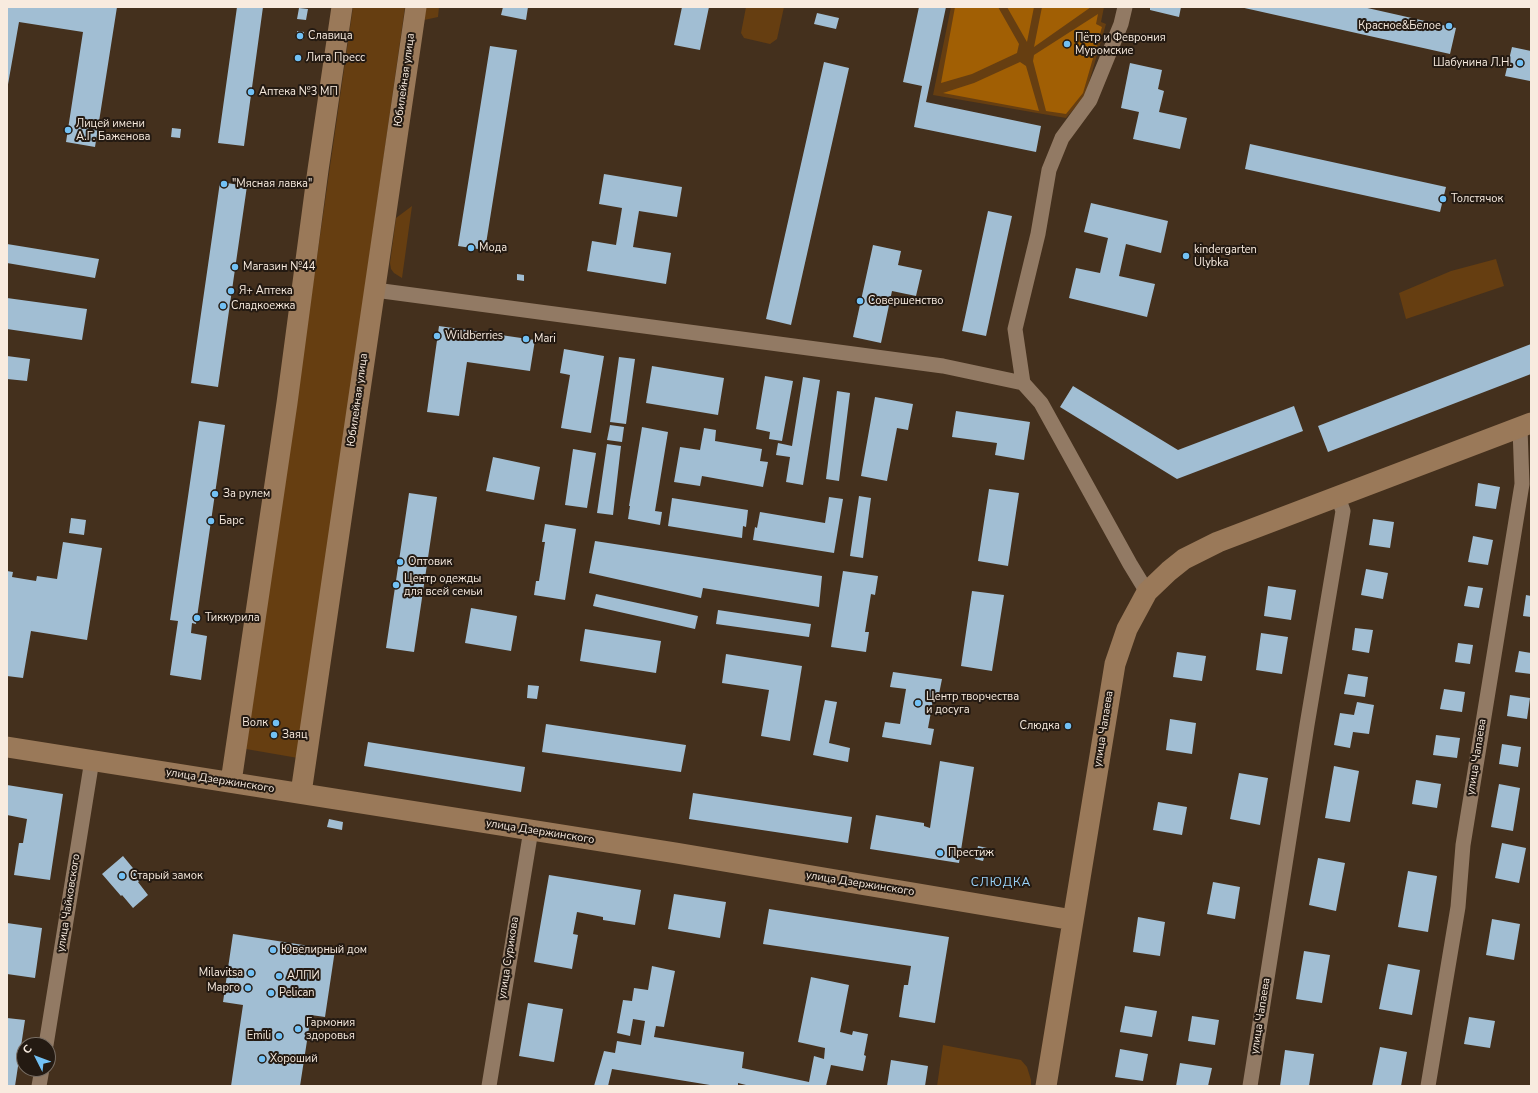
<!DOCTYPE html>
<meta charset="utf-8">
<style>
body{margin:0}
#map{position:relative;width:1538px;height:1093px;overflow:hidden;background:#44301d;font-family:"Nunito Sans",sans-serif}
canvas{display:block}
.frame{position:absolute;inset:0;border:8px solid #f8ebdf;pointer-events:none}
.north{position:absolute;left:16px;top:1037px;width:40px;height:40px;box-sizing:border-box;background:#241a12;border:1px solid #796e64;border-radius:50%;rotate:312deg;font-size:11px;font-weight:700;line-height:16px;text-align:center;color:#f8ebdf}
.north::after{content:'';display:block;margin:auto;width:14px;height:18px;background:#72c1f5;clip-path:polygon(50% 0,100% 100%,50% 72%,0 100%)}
</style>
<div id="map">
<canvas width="1538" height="1093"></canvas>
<div class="frame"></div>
<div class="north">С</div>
</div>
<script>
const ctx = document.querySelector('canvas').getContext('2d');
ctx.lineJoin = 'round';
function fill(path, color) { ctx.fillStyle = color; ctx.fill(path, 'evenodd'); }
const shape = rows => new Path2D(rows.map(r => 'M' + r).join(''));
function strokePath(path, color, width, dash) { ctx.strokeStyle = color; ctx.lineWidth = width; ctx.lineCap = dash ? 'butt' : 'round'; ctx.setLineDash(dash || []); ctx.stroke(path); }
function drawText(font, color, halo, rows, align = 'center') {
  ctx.font = font + ' "Nunito Sans",sans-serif'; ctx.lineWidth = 4; ctx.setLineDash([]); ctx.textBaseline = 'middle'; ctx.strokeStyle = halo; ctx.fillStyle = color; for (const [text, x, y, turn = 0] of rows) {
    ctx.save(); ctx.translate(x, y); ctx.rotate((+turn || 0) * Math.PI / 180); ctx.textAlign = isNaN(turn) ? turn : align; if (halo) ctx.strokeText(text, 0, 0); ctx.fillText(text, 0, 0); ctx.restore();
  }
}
fill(shape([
 [353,7,405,7,298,758,246,749],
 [426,7,439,7,438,17,424,20],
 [746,7,784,7,777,39,770,44,744,38,741,33],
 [951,7,1104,7,1101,22,1106,24,1085,96,1066,118,933,95],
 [412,206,402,278,394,273,391,269,390,263,396,218],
 [1496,259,1504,286,1406,319,1399,293,1451,271],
 [943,1045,1021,1060,1027,1067,1031,1080,1031,1086,937,1086]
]), '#663e11');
fill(shape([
 [955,7,998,7,1019,44,1017,53,972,74,941,83],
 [1007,7,1034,7,1027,42],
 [1042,7,1091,7,1034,47],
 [1098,14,1096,24,1102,27,1083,93,1066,114,1046,111,1033,61,1034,55],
 [1020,62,1026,66,1039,111,943,93,974,83]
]), '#a15f04');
fill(shape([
 [7,7,117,7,95,147,66,142,83,32,19,22,7,90],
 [237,7,263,7,244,146,218,143],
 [503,7,528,7,526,20,501,15],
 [682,7,709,7,700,50,674,45],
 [919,7,946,7,926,102,1041,126,1036,152,914,127,922,86,903,82],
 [1150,7,1181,7,1179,17,1150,10],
 [1240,7,1363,7,1456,28,1450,54],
 [299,8,308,9,306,20,297,19],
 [817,13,839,18,836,29,814,24],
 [297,31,304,32,303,40,297,39],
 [490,46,517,50,485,250,458,246],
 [1512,47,1531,51,1530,81,1505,76],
 [296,54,301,55,300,61,295,61],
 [824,62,849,68,791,325,766,319],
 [1130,63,1162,70,1158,89,1164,91,1159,112,1187,118,1180,149,1133,139,1139,112,1121,108],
 [172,128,181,129,180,138,171,137],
 [1250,144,1446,187,1440,212,1245,169],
 [604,174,682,187,677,217,639,211,633,247,671,253,666,284,587,271,592,241,616,245,622,208,599,204],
 [220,182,247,186,218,387,191,383],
 [1091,203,1168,221,1161,253,1126,244,1119,276,1155,284,1147,317,1069,298,1076,268,1100,273,1108,238,1084,232],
 [988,211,1012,216,986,336,962,331],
 [7,244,99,259,95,278,7,263],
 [873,245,901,251,898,265,922,270,916,296,892,291,881,343,853,337],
 [517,274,524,275,524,281,517,280],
 [7,298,87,309,82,340,7,329],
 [439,326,535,340,530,371,467,362,459,416,427,412],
 [1531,344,1531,374,1328,452,1318,426],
 [564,349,604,356,591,433,561,428,570,375,560,373],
 [7,356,30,359,27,381,7,379],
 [619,357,635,359,626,424,610,422],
 [652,366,724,378,718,415,646,403],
 [765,376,793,381,782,441,769,439,770,432,756,429],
 [803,377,820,380,803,485,786,482,790,457,776,455,778,443,792,446],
 [1073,386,1178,450,1294,406,1303,431,1177,479,1060,407],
 [837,391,850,393,839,481,826,479],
 [875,397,913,404,908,430,897,428,887,481,861,476],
 [956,411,1030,422,1024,460,995,455,997,443,952,437],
 [199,421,225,425,196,624,192,623,191,633,207,636,201,680,170,675,178,621,170,620],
 [610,425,624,427,622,442,607,440],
 [642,427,668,432,655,511,662,512,660,525,628,519,630,506,629,506],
 [704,428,716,430,715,441,762,449,760,461,768,462,763,487,702,476,700,486,674,482,680,447,700,450],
 [607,444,621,446,613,515,597,513],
 [573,449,596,453,587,508,565,505],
 [493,457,540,467,534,500,486,491],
 [1478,483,1500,487,1496,509,1475,506],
 [989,489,1019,493,1008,566,978,561],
 [409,493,437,497,414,652,386,648],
 [859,496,871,498,863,558,850,556],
 [829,497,843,499,834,553,753,540,755,527,757,528,760,512,825,523],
 [672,498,748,510,746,527,743,526,742,538,668,526],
 [71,518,86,520,84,535,69,533],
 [1373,519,1394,522,1390,548,1369,545],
 [545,524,576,529,565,600,534,595,536,581,539,581,545,542,542,542],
 [1473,536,1493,540,1488,565,1468,562],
 [595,541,822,576,819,607,703,588,701,598,589,573],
 [63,542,102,548,87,640,31,631,23,678,7,676,7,571,13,572,12,577,36,581,37,576,57,579],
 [1366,569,1388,573,1383,599,1361,595],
 [843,571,878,576,875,595,871,594,865,632,869,632,866,652,831,647],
 [1268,586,1296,590,1291,620,1264,616],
 [1468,586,1483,588,1479,608,1464,606],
 [972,591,1004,595,992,671,961,666],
 [596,594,698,616,695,629,593,606],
 [1526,595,1531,596,1531,617,1523,616],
 [471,608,517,616,511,651,465,643],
 [718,610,811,624,809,637,716,624],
 [1355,628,1373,630,1369,653,1352,650],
 [585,629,661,641,656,673,580,661],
 [1261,633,1288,637,1282,674,1256,670],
 [1458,643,1473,645,1470,664,1455,662],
 [1519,651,1531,653,1531,674,1515,672],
 [1177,652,1206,656,1202,681,1173,677],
 [726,654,802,666,790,741,761,736,769,690,722,683],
 [893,672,942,679,939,694,934,693,931,712,928,728,934,729,931,745,882,737,885,722,900,724,906,689,890,687],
 [1348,674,1368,677,1365,697,1344,694],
 [528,685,539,686,537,699,527,698],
 [1444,689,1465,692,1462,712,1440,709],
 [1510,695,1530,698,1527,719,1507,716],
 [825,700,837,702,829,743,850,748,848,762,813,755],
 [1357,702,1374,705,1369,734,1353,732,1350,748,1334,745,1340,713,1354,715],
 [1170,719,1196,723,1192,754,1166,750],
 [546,724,686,745,681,772,542,752],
 [1436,735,1460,738,1457,758,1433,755],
 [368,742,525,767,521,792,364,766],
 [1502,744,1521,747,1518,767,1499,764],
 [940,761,974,767,959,863,870,849,876,815,924,823,924,826,930,828],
 [1334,766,1359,771,1350,822,1325,818],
 [1239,773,1268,778,1260,825,1230,819],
 [1416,780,1441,784,1437,808,1412,804],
 [1499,784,1520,788,1513,831,1491,827],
 [7,785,63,794,50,880,14,875,19,843,23,843,27,819,7,815],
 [693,793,852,817,848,843,689,819],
 [1158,802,1187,807,1182,835,1153,830],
 [329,819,343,822,342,830,327,827],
 [1502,843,1526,848,1519,883,1495,878],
 [978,846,987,848,983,861,975,859],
 [123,856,142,879,138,882,148,895,133,908,122,895,121,896,102,874],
 [1318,858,1345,863,1336,911,1309,905],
 [1408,871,1437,876,1428,932,1398,927],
 [549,875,641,890,635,925,603,920,603,917,577,912,573,934,578,935,572,969,534,962],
 [1213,882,1240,887,1235,919,1207,914],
 [674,894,726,902,720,938,668,929],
 [769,909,949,937,935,1023,899,1017,904,985,908,985,911,966,763,944],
 [1138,917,1165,922,1160,956,1133,952],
 [1492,919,1520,924,1514,960,1486,955],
 [7,923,42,928,35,978,7,974],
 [233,934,335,950,325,1017,311,1015,300,1086,231,1086,243,1005,223,1002],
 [1304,951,1330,955,1322,1003,1296,999],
 [1388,964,1420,970,1412,1015,1379,1009],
 [652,966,675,971,664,1027,656,1026,654,1037,744,1052,742,1068,809,1082,814,1056,824,1059,825,1048,798,1042,811,977,849,985,840,1032,852,1035,853,1031,868,1034,864,1055,866,1056,863,1071,831,1065,826,1086,750,1086,738,1083,738,1086,716,1086,612,1069,608,1086,594,1086,604,1051,615,1053,617,1041,641,1045,645,1021,633,1019,630,1036,617,1033,623,1000,632,1001,634,988,648,990],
 [528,1003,563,1009,554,1062,519,1056],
 [1125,1006,1157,1011,1152,1037,1120,1032],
 [1192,1016,1219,1020,1215,1045,1188,1041],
 [1469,1017,1495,1021,1490,1048,1464,1044],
 [7,1018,25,1020,15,1086,7,1086],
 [1380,1047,1407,1052,1401,1086,1372,1086],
 [1120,1049,1148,1054,1143,1081,1115,1077],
 [1285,1050,1314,1054,1309,1086,1280,1086],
 [891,1060,928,1066,925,1086,887,1086],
 [1180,1063,1212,1068,1208,1086,1176,1086]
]), '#a1bed3');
strokePath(shape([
 [1125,7,1121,24,1090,100,1062,138,1049,170,1038,234,1015,329,1023,383,1041,403,1130,564,1147,592],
 [375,290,943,366,1023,383],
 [46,1045,92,760],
 [39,1086,42,1069],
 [489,1086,531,830],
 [1250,1086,1307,725,1343,511,1338,497],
 [1428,1086,1458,907,1463,845,1522,484,1520,428]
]), '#927a64', 15);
strokePath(shape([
 [7,747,676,853,1073,920],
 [231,782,287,403,318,170,342,7],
 [301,793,416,7],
 [1046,1086,1115,664,1127,629,1147,592,1169,571,1184,559,1218,542,1531,423]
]), '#9a7959', 21);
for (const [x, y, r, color] of [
 [1449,26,4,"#72c1f5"],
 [300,36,4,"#72c1f5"],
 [1067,44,4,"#72c1f5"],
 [298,58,4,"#72c1f5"],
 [1520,63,4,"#72c1f5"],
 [251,92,4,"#72c1f5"],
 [68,130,4,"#72c1f5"],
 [224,184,4,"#72c1f5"],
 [1443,199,4,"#72c1f5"],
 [471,248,4,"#72c1f5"],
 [1186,256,4,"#72c1f5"],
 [235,267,4,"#72c1f5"],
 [231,291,4,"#72c1f5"],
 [860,301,4,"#72c1f5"],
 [223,306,4,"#72c1f5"],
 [437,336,4,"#72c1f5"],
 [526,339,4,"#72c1f5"],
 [215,494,4,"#72c1f5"],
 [211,521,4,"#72c1f5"],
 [400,562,4,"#72c1f5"],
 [396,585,4,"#72c1f5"],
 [197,618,4,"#72c1f5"],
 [918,703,4,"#72c1f5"],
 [276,723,4,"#72c1f5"],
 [1068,726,4,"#72c1f5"],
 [274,735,4,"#72c1f5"],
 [940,853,4,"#72c1f5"],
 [122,876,4,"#72c1f5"],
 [273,950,4,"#72c1f5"],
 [251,973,4,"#72c1f5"],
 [279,976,4,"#72c1f5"],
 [248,988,4,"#72c1f5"],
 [271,993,4,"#72c1f5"],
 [298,1029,4,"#72c1f5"],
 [279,1036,4,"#72c1f5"],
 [262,1059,4,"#72c1f5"]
]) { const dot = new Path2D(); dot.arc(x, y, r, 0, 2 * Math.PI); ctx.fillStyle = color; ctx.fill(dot); strokePath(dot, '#241a12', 1.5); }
drawText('11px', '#f8ebdf', '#241a12', [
 ["Красное&Белое",1441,26,"right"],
 ["Славица",308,36],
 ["Пётр и Феврония",1075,38],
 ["Муромские",1075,51],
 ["Лига Пресс",306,58],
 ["Шабунина Л.Н.",1512,63,"right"],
 ["Аптека №3 МП",259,92],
 ["Лицей имени",76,124],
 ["А.Г. Баженова",76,137],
 ["\"Мясная лавка\"",232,184],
 ["Толстячок",1451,199],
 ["Мода",479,248],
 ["kindergarten",1194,250],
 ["Ulybka",1194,263],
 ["Магазин №44",243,267],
 ["Я+ Аптека",239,291],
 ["Совершенство",868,301],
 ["Сладкоежка",231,306],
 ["Wildberries",445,336],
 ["Mari",534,339],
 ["За рулем",223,494],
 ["Барс",219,521],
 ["Оптовик",408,562],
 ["Центр одежды",404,579],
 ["для всей семьи",404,592],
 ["Тиккурила",205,618],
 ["Центр творчества",926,697],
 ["и досуга",926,710],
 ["Волк",268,723,"right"],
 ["Слюдка",1060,726,"right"],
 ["Заяц",282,735],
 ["Престиж",948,853],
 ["Старый замок",130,876],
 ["Ювелирный дом",281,950],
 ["Milavitsa",243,973,"right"],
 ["АЛПИ",287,976],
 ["Марго",240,988,"right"],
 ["Pelican",279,993],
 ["Гармония",306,1023],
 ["здоровья",306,1036],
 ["Emili",271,1036,"right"],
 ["Хороший",270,1059]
], 'left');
drawText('11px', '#f8ebdf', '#241a12', [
 ["Юбилейная улица",405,80,-82],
 ["Юбилейная улица",358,400,-82],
 ["улица Чапаева",1104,729,-81],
 ["улица Чапаева",1477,757,-81],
 ["улица Дзержинского",220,781,9],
 ["улица Дзержинского",540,832,9],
 ["улица Дзержинского",860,884,9],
 ["улица Чайковского",69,903,-81],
 ["улица Сурикова",509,958,-81],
 ["улица Чапаева",1261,1016,-81]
]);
ctx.letterSpacing = '1px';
drawText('12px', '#9ad3fa', '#241a12', [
 ["СЛЮДКА",1001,883]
]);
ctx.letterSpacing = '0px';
</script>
